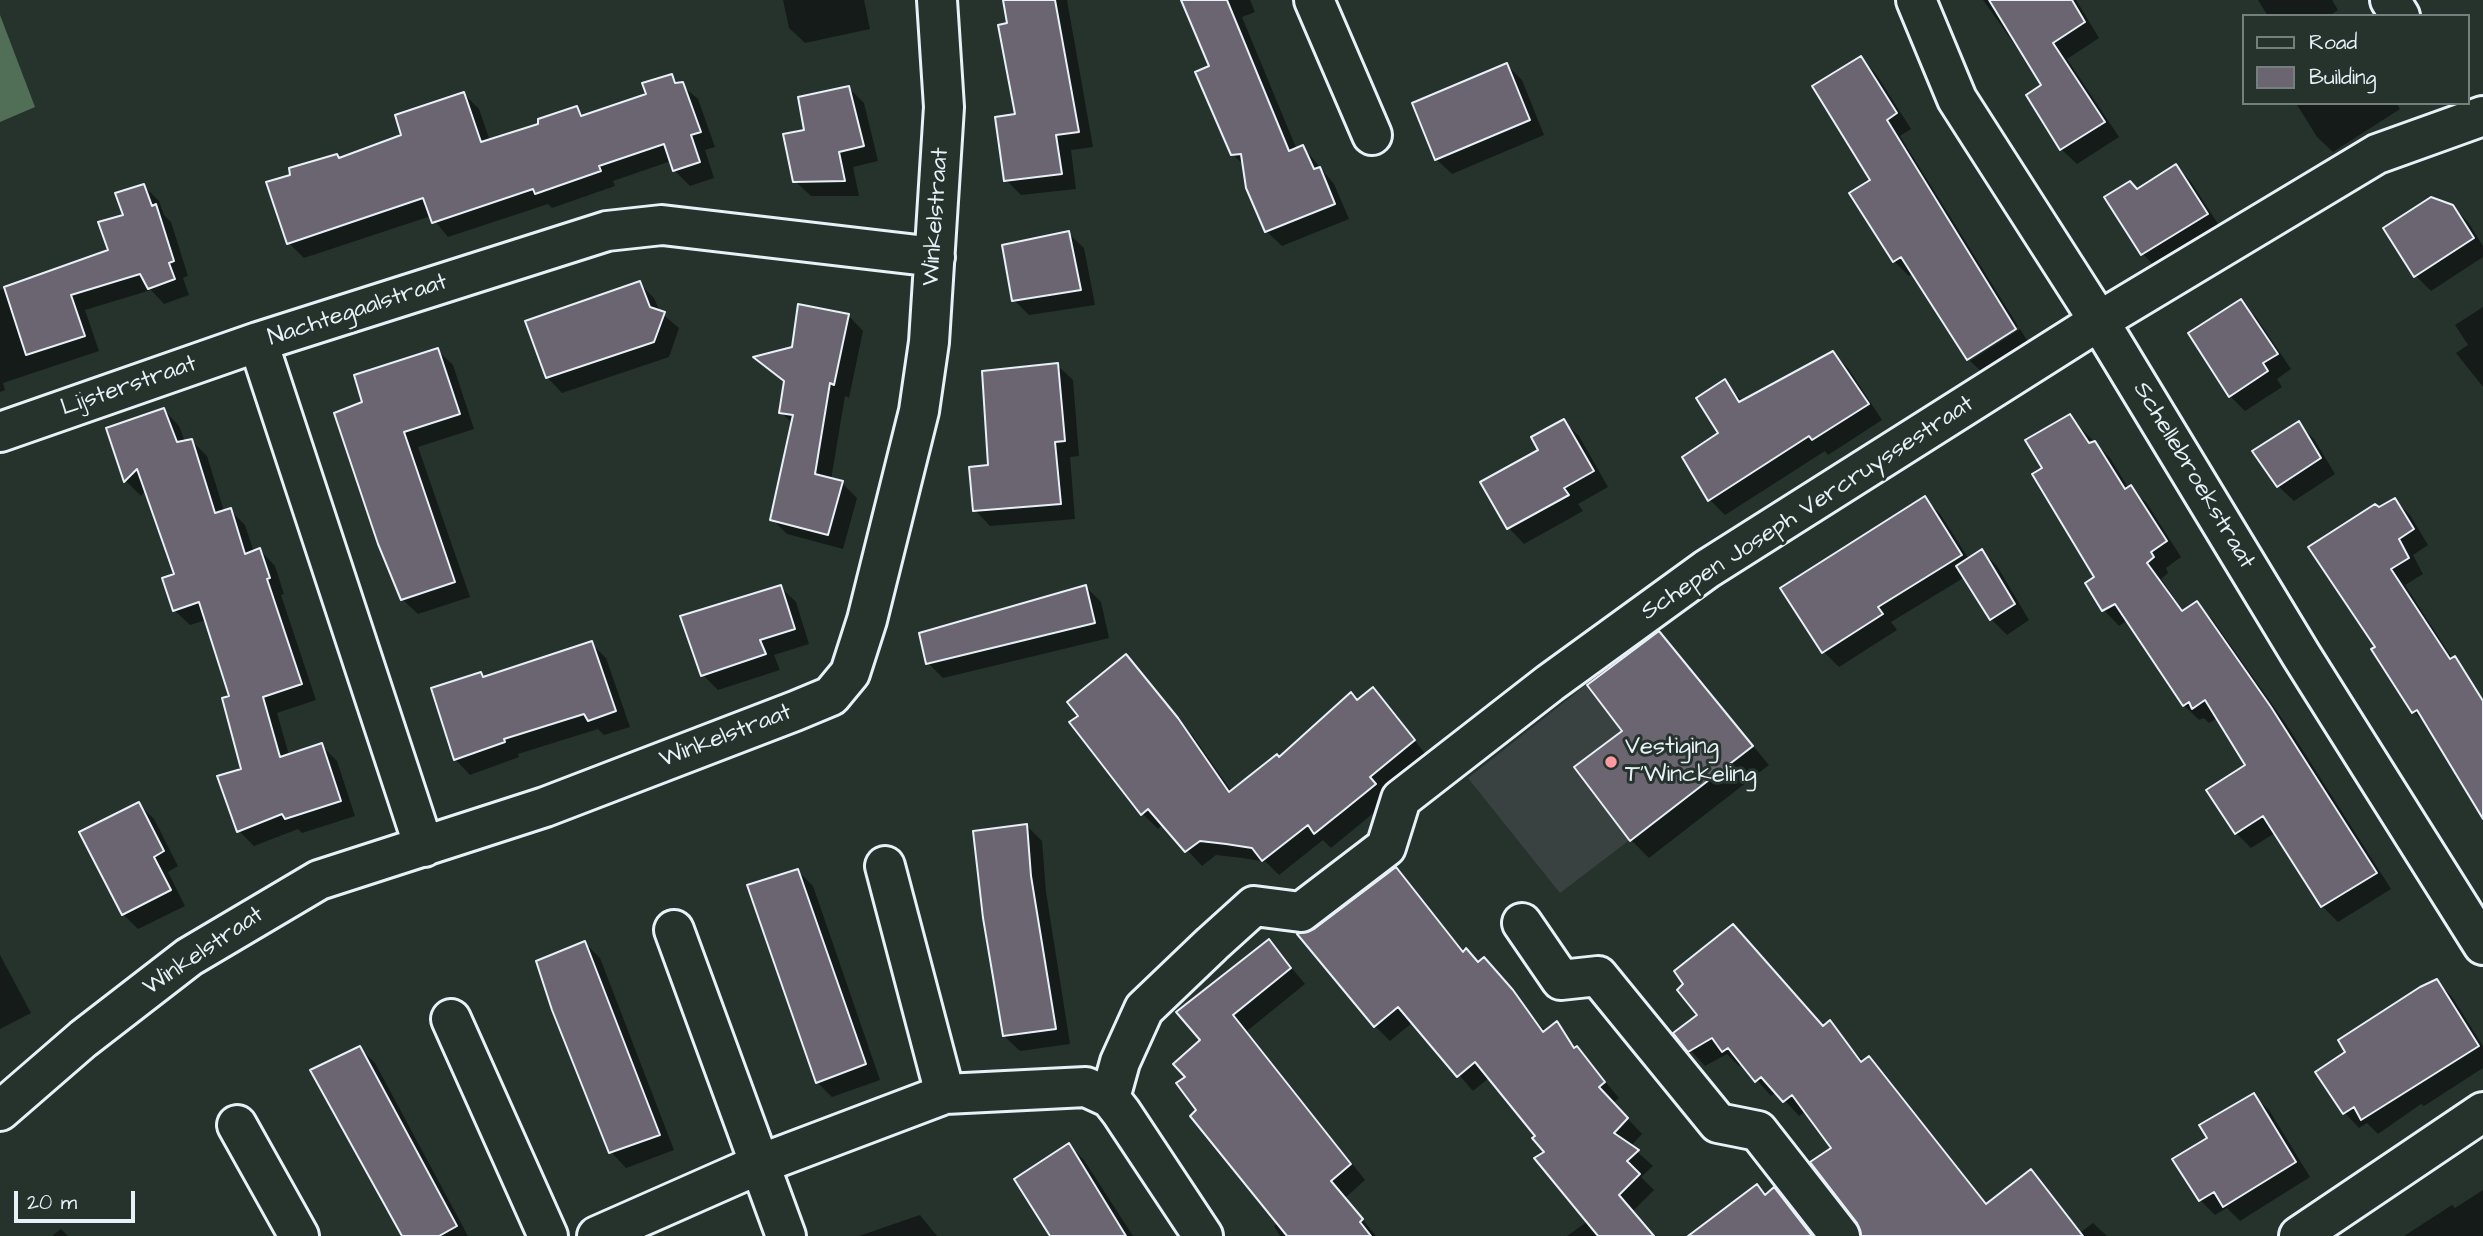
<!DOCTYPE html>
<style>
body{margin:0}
#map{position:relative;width:2483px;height:1236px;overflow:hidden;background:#26332d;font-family:"Architects Daughter",sans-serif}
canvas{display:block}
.legend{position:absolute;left:2242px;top:14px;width:228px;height:91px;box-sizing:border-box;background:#26332d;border:2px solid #747f7e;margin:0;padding:9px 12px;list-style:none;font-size:21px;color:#e8f1f8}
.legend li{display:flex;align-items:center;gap:14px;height:35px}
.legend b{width:35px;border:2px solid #747f7e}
.scale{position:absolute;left:14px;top:1191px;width:121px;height:32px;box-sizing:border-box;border:4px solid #e8f1f8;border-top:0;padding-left:9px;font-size:21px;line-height:24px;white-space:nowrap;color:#e8f1f8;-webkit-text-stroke:5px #26332d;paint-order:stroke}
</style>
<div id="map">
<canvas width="2483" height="1236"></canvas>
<ul class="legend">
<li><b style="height:9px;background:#26332d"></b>Road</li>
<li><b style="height:19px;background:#6a6570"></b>Building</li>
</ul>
<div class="scale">20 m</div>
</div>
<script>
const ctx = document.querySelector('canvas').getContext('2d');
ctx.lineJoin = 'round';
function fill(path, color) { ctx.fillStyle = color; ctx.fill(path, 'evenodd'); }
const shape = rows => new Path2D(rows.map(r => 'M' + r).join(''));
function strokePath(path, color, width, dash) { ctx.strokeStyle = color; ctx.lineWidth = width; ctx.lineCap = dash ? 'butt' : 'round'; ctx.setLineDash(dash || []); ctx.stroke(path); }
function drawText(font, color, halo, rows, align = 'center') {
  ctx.font = font + ' "Architects Daughter",sans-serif'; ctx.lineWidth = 6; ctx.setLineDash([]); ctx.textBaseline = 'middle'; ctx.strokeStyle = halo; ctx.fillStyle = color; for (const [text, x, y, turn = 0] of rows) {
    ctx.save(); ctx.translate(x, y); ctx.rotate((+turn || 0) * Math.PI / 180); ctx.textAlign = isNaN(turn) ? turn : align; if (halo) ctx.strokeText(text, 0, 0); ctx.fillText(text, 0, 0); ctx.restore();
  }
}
fill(shape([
 [1657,629,1753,746,1560,893,1468,778]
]), '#3a4241');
fill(shape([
 [0,15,35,107,0,122]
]), '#516e56');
fill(shape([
 [783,0,864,0,870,29,805,43,789,28],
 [1005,0,1067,0,1093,147,1071,150,1076,189,1021,195,1006,180,1017,116],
 [1183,0,1250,0,1255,12,1242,17,1297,150,1303,147,1334,184,1349,219,1282,246,1266,231,1245,166,1232,154,1212,67],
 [1983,0,2076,0,2099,38,2067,59,2119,137,2077,164,2061,149,2028,95,2044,86],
 [2258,0,2332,0,2338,10,2329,16,2268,16],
 [1861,58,1876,74,1911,129,1900,136,2018,326,1970,357,1970,360,1914,273,1909,276,1894,261,1872,181],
 [1507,65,1522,80,1544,135,1452,174,1436,159],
 [671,76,698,99,715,147,705,150,714,178,690,186,675,171,671,161,613,181,615,186,552,208,548,204,448,237,431,216,304,258,289,243,292,176,337,156,341,159,404,136,464,94,479,109,490,141,540,125,576,108,585,117,648,95],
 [849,88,864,103,878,161,853,167,859,196,811,196,795,181,807,131],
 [2296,103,2396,103,2400,109,2333,152,2317,137],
 [2176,166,2191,182,2222,230,2158,270,2143,254,2107,197,2138,191],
 [144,186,159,201,164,215,171,222,188,276,183,278,189,295,164,304,151,290,85,310,99,351,3,383,5,390,0,392,0,290,111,251,125,216],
 [2452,206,2468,222,2483,246,2483,257,2431,291,2416,276],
 [1068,233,1084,248,1095,305,1029,315,1014,300],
 [639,283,654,298,660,312,679,328,669,357,562,393,547,377],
 [2240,302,2256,317,2291,369,2277,379,2282,387,2245,411,2230,396],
 [2483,307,2483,387,2456,353,2468,345,2455,325],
 [848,315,863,331,849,398,845,396,831,480,842,483,857,498,843,549,787,534,772,519,793,424,781,412,786,384,756,358,793,348],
 [2020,329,2030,345,1984,374,1970,361],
 [437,350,453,365,474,429,418,447,470,597,418,614,402,599,364,403],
 [1833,353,1848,368,1882,420,1828,455,1825,451,1725,515,1710,500,1725,382,1743,402],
 [1057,365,1073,380,1079,456,1070,457,1075,519,990,526,975,510,990,467],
 [164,410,179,426,185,442,192,441,207,456,224,511,230,510,245,525,254,552,260,550,275,566,284,594,281,595,316,700,277,713,289,755,321,745,337,761,355,816,302,833,298,829,254,846,239,831,243,770,231,698,206,620,190,625,174,610,176,575,146,490,141,496,126,481,108,429],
 [2069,416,2110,458,2129,489,2146,502,2181,557,2166,568,2168,573,2161,579,2184,612,2197,604,2212,619,2286,724,2391,889,2338,922,2322,906,2275,833,2251,848,2236,833,2247,766,2217,718,2209,723,2204,718,2199,720,2184,705,2128,620,2119,626,2104,610,2087,584,2096,577,2044,468],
 [1563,421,1579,436,1608,487,1578,504,1583,511,1524,544,1509,528,1482,482,1540,450],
 [2299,424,2314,439,2335,474,2294,501,2278,486],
 [1925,499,1940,514,1969,559,1982,551,1997,566,2029,620,2007,635,1991,619,1965,577,1891,622,1897,630,1839,667,1824,652,1783,588],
 [2395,500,2410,515,2428,545,2413,555,2423,574,2405,585,2483,706,2483,812,2430,728,2413,711,2377,647,2379,510],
 [780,587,796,602,809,644,774,655,780,670,718,690,703,675],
 [1086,587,1101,602,1109,638,943,678,928,663],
 [1659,633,1769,765,1649,858,1631,840,1624,731],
 [591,643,606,658,630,727,604,735,598,729,518,754,519,757,470,775,455,759,481,674,485,678],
 [1126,657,1193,736,1232,792,1373,689,1428,757,1389,800,1359,825,1331,848,1323,840,1279,875,1266,862,1243,858,1216,855,1202,866,1163,824,1158,829,1143,814,1072,723,1081,716],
 [139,804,154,819,178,866,168,872,185,906,138,929,123,914],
 [1027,826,1042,841,1046,892,1070,1044,1020,1051,1004,1036],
 [1396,869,1465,952,1499,975,1546,1032,1556,1024,1619,1098,1613,1103,1642,1134,1631,1146,1653,1166,1641,1177,1654,1190,1633,1211,1654,1236,1567,1236,1588,1221,1547,1152,1490,1077,1473,1091,1413,1022,1390,1041,1375,1026,1315,931],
 [798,871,813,886,880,1080,832,1097,817,1082],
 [1269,941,1305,984,1247,1031,1365,1180,1345,1198,1376,1236,1280,1236,1274,1226,1278,1223,1199,1110,1188,1077,1202,1040],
 [585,943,600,958,674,1150,626,1168,611,1152],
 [0,955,31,1013,0,1029],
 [2437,981,2452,997,2483,1046,2483,1068,2424,1106,2421,1104,2378,1134,2367,1123,2359,1128,2344,1112,2348,1053],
 [1830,1023,1864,1062,1869,1058,1884,1073,1988,1205,2030,1172,2081,1232,2093,1223,2107,1236,1894,1236,1806,1111,1799,1116,1777,1092,1771,1096,1742,1063,1739,1066,1727,1054,1705,1066,1675,1033,1824,1028],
 [360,1048,375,1063,468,1236,405,1236],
 [2253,1095,2269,1110,2310,1177,2240,1221,2227,1208,2215,1215,2200,1200,2209,1139],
 [1069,1145,1084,1160,1133,1236,1051,1236],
 [1757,1186,1767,1196,1774,1190,1814,1236,1691,1236],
 [2483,1190,2483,1236,2404,1236,2452,1205,2455,1208],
 [920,1215,937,1236,859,1236],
 [61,1229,68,1236,52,1236]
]), '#0007');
const building = shape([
 [1003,0,1055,0,1079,132,1056,135,1062,174,1004,181,995,117,1015,114,998,25,1007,23,1003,0],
 [1181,0,1227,0,1289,151,1303,145,1314,169,1320,167,1335,204,1265,232,1246,188,1241,154,1231,155,1195,72,1209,66,1181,0],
 [1989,0,2072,0,2085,22,2053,43,2105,122,2060,150,2026,95,2041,85,1989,0],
 [1861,56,1897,113,1887,120,2016,329,1967,360,1901,257,1893,262,1849,193,1870,180,1812,86,1861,56],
 [1507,63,1530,120,1435,160,1412,103,1507,63],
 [672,74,675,83,683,82,701,132,691,135,700,162,673,171,664,144,599,166,601,171,535,194,533,189,432,223,423,198,287,244,266,182,290,175,289,168,337,154,339,158,401,135,395,115,464,92,481,142,538,124,538,119,577,106,581,116,646,94,642,83,672,74],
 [849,86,864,146,839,152,845,181,793,182,783,134,804,130,798,97,849,86],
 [2176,164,2208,214,2141,255,2104,197,2130,181,2137,189,2176,164],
 [144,184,152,206,156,204,174,261,169,263,175,279,148,289,140,274,71,295,85,336,26,355,4,287,108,250,98,222,123,215,115,193,144,184],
 [2431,197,2453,205,2474,238,2414,277,2383,228,2431,197],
 [1069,231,1081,290,1012,301,1002,245,1069,231],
 [640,281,650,307,665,312,654,342,546,378,525,321,640,281],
 [2241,299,2278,354,2263,363,2268,371,2229,397,2188,333,2241,299],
 [798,304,849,314,834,385,830,383,815,474,843,481,828,535,770,520,793,415,779,413,784,381,753,357,792,347,798,304],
 [438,348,460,414,404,432,455,582,401,600,378,544,334,413,362,402,354,375,438,348],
 [1833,351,1869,404,1812,440,1809,436,1708,501,1682,457,1718,433,1696,398,1725,379,1739,402,1833,351],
 [1058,363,1065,441,1055,442,1061,504,973,511,969,467,988,465,982,371,1058,363],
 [164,408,177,442,192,439,215,513,231,508,245,554,260,548,270,578,267,579,302,684,263,697,280,757,322,743,341,801,285,819,282,814,237,832,217,776,241,769,222,698,229,696,199,602,173,611,162,578,174,574,137,469,124,482,106,428,164,408],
 [2070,414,2089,443,2095,441,2125,489,2131,485,2167,541,2151,552,2154,557,2147,563,2182,611,2197,601,2271,707,2377,873,2321,907,2263,816,2235,834,2206,790,2245,765,2205,700,2192,709,2189,702,2183,706,2115,604,2102,611,2085,583,2094,577,2032,474,2042,468,2025,440,2070,414],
 [1564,419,1594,471,1564,488,1569,495,1507,529,1480,482,1538,450,1531,437,1564,419],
 [2299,421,2321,458,2277,487,2252,451,2299,421],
 [1925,496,1962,555,1878,607,1883,614,1822,653,1780,588,1925,496],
 [2395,498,2414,529,2399,539,2409,558,2391,569,2450,659,2455,656,2483,701,2483,819,2417,710,2412,713,2371,649,2375,647,2308,547,2375,504,2379,507,2395,498],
 [1982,549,2015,604,1990,620,1956,566,1982,549],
 [781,585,795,629,760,640,766,654,701,676,680,616,781,585],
 [1086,585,1095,623,926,664,919,633,1086,585],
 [1659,631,1753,746,1630,841,1574,767,1622,731,1587,685,1659,631],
 [592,641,616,711,588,721,584,714,504,739,505,742,454,760,431,688,481,672,483,677,592,641],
 [1126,654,1178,718,1229,792,1277,754,1279,757,1351,692,1357,700,1373,687,1415,740,1370,777,1376,784,1344,810,1314,834,1308,825,1262,861,1252,848,1226,844,1200,841,1185,852,1148,809,1141,815,1069,722,1078,716,1067,702,1126,654],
 [139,802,164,851,154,857,171,890,122,915,79,832,139,802],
 [1027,824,1031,876,1056,1029,1003,1036,983,918,973,831,1027,824],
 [1396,867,1463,952,1466,948,1478,962,1484,957,1513,990,1543,1032,1557,1021,1574,1048,1577,1046,1605,1082,1599,1087,1628,1118,1614,1133,1639,1150,1627,1161,1640,1174,1619,1195,1654,1236,1598,1236,1534,1158,1544,1152,1532,1138,1535,1136,1475,1062,1457,1077,1398,1007,1374,1027,1297,934,1314,929,1396,867],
 [798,869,866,1064,816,1083,747,885,798,869],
 [1733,924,1823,1026,1830,1020,1861,1062,1869,1056,1986,1204,2031,1169,2083,1236,1861,1236,1857,1223,1810,1162,1831,1148,1792,1095,1783,1102,1761,1077,1755,1082,1728,1048,1722,1052,1712,1038,1688,1052,1673,1033,1697,1015,1677,990,1683,984,1674,971,1733,924],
 [1269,939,1291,968,1233,1015,1351,1164,1331,1181,1363,1219,1360,1222,1371,1236,1287,1236,1190,1116,1196,1110,1176,1083,1185,1077,1173,1064,1200,1040,1176,1012,1269,939],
 [585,941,660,1135,609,1153,552,1010,536,961,585,941],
 [2437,979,2479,1046,2361,1120,2354,1107,2343,1114,2315,1072,2345,1052,2338,1040,2420,987,2437,979],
 [360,1046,457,1226,439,1236,402,1236,310,1070,360,1046],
 [2254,1093,2296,1162,2223,1207,2214,1192,2199,1201,2172,1159,2207,1138,2199,1125,2254,1093],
 [1069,1143,1126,1236,1050,1236,1014,1179,1069,1143],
 [1757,1184,1765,1195,1774,1187,1812,1236,1688,1236,1757,1184]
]);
fill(building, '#6a6570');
strokePath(building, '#e8f1f8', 2);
const minor = shape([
 [1314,0,1372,135],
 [1916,0,1957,99,2099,321,2301,655,2483,945],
 [2390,0,2400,16],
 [0,432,258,342],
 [424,847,258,342,607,231,662,225,935,257],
 [885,866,945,1094],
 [1522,923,1561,980,1598,976,1718,1123,1758,1131,1840,1236],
 [674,930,786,1236],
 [451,1019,548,1236],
 [1110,1098,1120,1062,1144,1009,1212,944,1254,906,1301,912,1386,847,1401,799,1550,683,1707,569,2099,321,2377,154,2483,116],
 [0,1111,83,1039,189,957,319,880,545,807,795,711,831,696,850,673,867,620,919,411,929,342,944,107,937,0],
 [237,1125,299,1236],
 [597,1236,760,1164,945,1094,1086,1087,1110,1098,1121,1112,1203,1236],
 [2299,1236,2483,1112]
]);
strokePath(minor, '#e8f1f8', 44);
strokePath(minor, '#26332d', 38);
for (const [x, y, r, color] of [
 [1611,762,7,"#ff9aa2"]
]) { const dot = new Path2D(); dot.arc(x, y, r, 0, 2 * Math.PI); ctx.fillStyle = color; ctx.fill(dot); strokePath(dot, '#26332d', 2.5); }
drawText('24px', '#e8f1f8', '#26332d', [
 ["Winkelstraat",937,217,-86],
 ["Nachtegaalstraat",358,311,-18],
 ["Lijsterstraat",129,387,-19],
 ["Schellebroekstraat",2193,476,59],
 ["Schepen Joseph Vercruyssestraat",1808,509,-33],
 ["Winkelstraat",726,737,-21],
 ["Winkelstraat",204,952,-34]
]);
drawText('24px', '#e8f1f8', '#26332d', [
 ["Vestiging",1625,748],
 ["T'Winckeling",1625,776]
], 'left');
</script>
